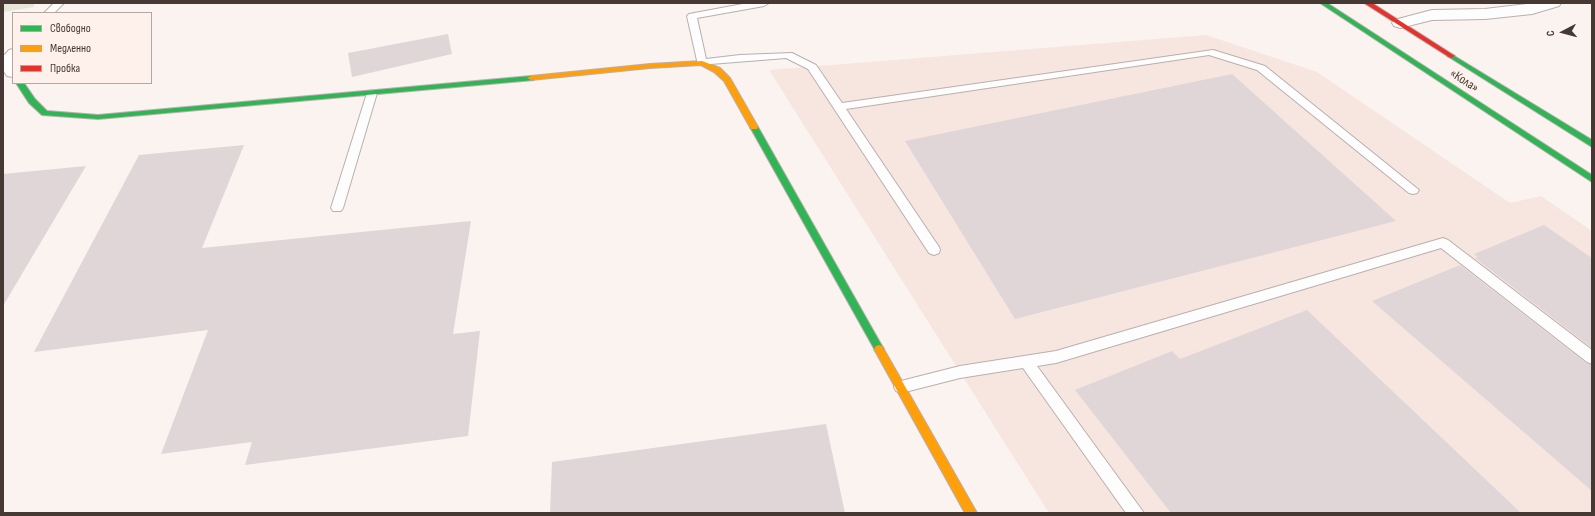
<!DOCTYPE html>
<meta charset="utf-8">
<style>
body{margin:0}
#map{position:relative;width:1595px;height:516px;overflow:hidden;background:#faf3f0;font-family:"Sofia Sans Condensed",sans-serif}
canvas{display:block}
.frame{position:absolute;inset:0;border:4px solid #463934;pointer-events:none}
.legend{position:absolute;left:12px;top:12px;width:140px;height:72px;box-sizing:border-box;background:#fef1ec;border:1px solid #b4a7a2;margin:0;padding:5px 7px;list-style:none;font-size:12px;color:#463934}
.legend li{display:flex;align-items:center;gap:8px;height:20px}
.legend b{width:20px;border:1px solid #b4a7a2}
.north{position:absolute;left:1543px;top:12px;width:40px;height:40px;-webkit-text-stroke:3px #fef1ec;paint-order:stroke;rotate:264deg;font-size:11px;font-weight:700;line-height:16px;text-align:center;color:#463934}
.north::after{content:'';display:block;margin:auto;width:14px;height:18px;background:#463934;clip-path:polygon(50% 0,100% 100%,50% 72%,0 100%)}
</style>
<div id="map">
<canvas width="1595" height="516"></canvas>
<div class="frame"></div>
<ul class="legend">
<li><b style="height:5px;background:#30b455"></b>Свободно</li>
<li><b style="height:5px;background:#ff9f0a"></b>Медленно</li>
<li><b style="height:5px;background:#e5322d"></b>Пробка</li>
</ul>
<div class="north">С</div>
</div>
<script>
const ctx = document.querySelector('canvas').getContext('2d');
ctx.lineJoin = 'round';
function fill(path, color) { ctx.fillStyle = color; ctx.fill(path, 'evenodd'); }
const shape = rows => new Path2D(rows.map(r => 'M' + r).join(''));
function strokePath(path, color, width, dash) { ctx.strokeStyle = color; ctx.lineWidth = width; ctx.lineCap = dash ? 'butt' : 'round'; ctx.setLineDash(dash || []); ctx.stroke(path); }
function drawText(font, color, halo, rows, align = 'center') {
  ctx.font = font + ' "Sofia Sans Condensed",sans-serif'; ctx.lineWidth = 4; ctx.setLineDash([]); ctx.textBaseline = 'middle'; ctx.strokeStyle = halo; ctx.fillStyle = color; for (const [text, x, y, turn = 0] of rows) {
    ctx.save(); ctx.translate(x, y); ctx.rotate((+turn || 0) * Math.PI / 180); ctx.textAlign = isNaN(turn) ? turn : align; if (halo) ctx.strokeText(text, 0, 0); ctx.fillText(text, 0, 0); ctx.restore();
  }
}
fill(shape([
 [1206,35,1317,72,1510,203,1541,196,1592,231,1592,513,1049,513,769,70]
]), '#f7e6e0');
fill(shape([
 [3,3,34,3,34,7,3,12]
]), '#e7e7d8');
fill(shape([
 [448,34,452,54,352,77,348,53],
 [1232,74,1396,221,1015,319,905,141],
 [244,145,202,248,471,221,453,334,480,331,468,436,245,465,252,442,161,454,208,330,34,352,139,155],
 [86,166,3,306,3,174],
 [1544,225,1592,258,1592,348,1475,258,1478,257,1474,254],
 [1460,265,1586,363,1592,365,1592,491,1372,301],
 [1307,310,1521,513,1171,513,1075,390,1172,351,1180,359],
 [826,424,845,513,550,513,552,462]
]), '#e0d6d7');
const lane = shape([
 [54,3,64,3,54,13,44,13,54,3],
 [748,3,769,3,764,6,697,18,706,59,740,55,792,53,816,65,842,103,1213,50,1265,66,1419,190,1417,193,1413,194,1409,193,1257,70,1209,55,846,109,939,247,940,250,939,253,934,255,929,253,808,69,786,58,698,65,687,16,689,14,748,3],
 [13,49,13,58,10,62,3,62,3,57,9,50,13,49],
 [372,90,377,93,343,208,341,211,333,211,331,208,367,93,372,90],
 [1443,238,1448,240,1592,350,1592,364,1587,362,1441,248,1056,363,1037,366,1144,513,1126,513,1023,368,960,378,901,393,896,391,894,387,896,383,901,381,960,366,1056,351,1443,238]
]);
const street = shape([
 [1535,3,1561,3,1559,6,1532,14,1485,19,1432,20,1400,28,1394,26,1392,23,1394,20,1432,10,1485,9,1535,3],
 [3,54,13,58,13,77,7,76,3,70,3,54]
]);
const fast = shape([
 [1320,3,1327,3,1592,175,1592,182,1320,3],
 [1451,54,1592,140,1592,147,1449,57,1447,56,1451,54],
 [531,76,534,76,534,80,98,119,42,115,29,103,16,83,24,83,35,99,47,111,98,115,531,76],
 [751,125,754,125,758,127,882,346,884,349,882,352,879,353,876,352,750,127,751,125]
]);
const slow = shape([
 [702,61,720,68,730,78,758,127,757,129,751,129,724,81,714,72,701,65,650,68,531,80,527,78,531,76,650,64,702,61],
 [879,345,882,346,977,513,965,513,874,349,876,346,879,345]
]);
const jam = shape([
 [1364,3,1372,3,1455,56,1451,58,1449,57,1364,3]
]);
strokePath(lane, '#b9b0ad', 2);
strokePath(street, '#b9b0ad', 2);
strokePath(fast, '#b9b0ad', 2);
strokePath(slow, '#b9b0ad', 2);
strokePath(jam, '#b9b0ad', 2);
fill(lane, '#fefdfd');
fill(street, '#fefdfd');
fill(fast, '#30b455');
fill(slow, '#ff9f0a');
fill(jam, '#e5322d');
drawText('13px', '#463934', '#fef1ec', [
 ["«Кола»",1464,81,33]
]);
</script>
